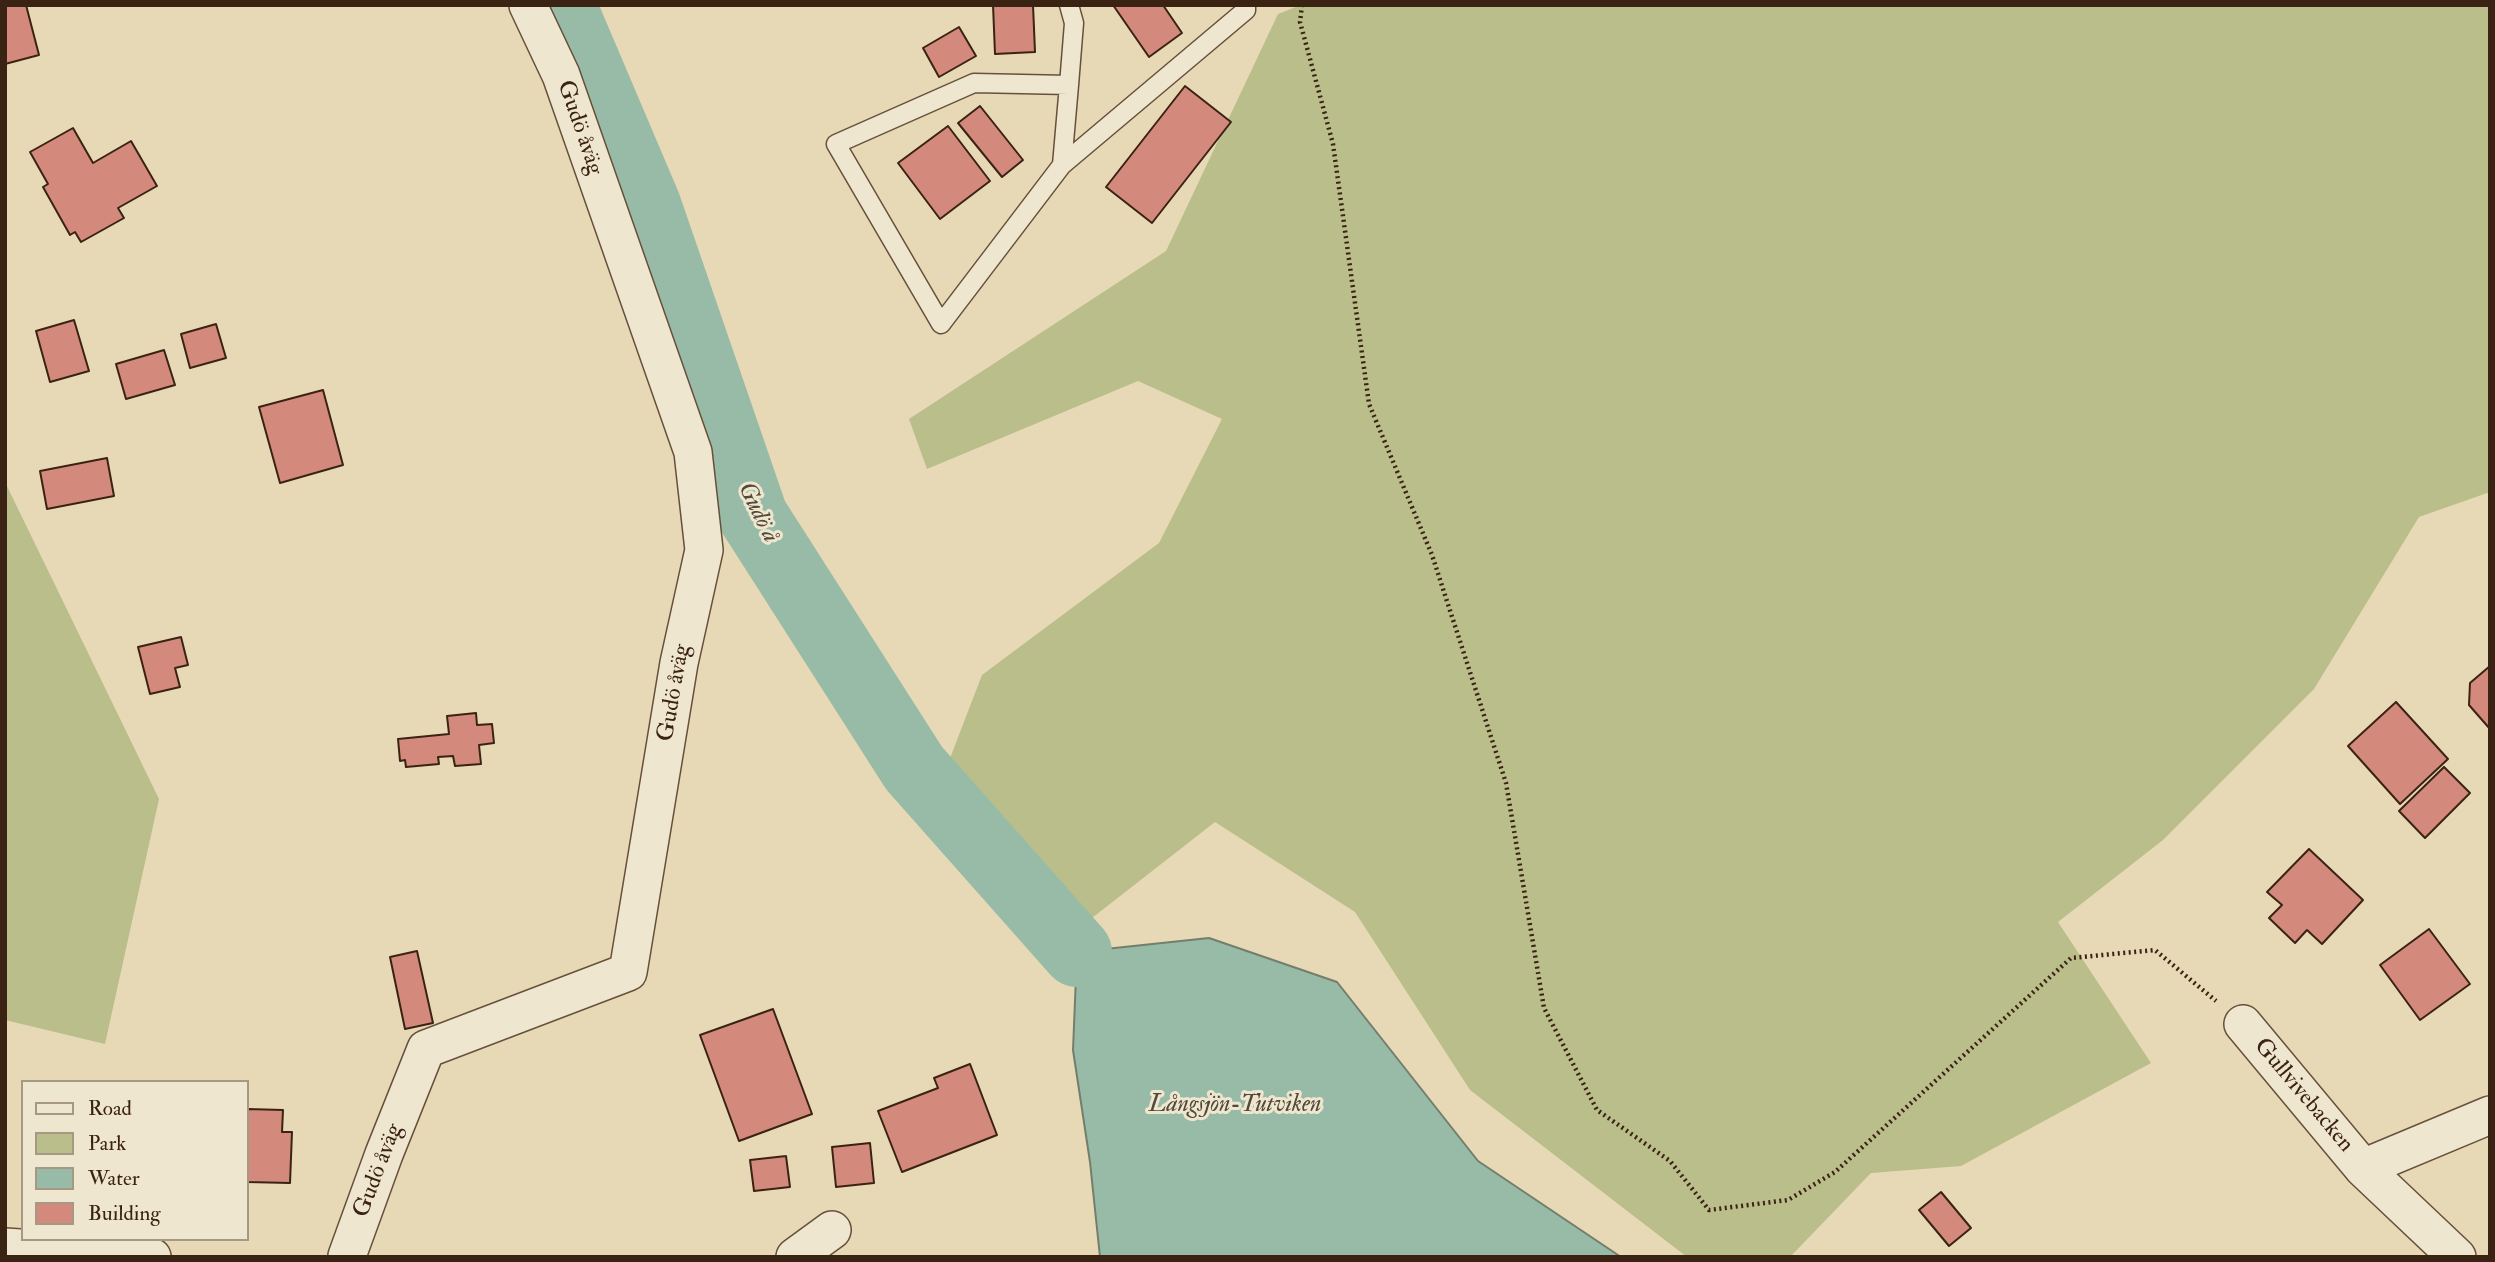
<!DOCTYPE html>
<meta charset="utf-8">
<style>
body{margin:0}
#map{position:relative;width:2495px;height:1262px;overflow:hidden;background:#e7d9b5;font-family:"IM FELL Double Pica",serif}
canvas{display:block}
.frame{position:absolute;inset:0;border:7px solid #3b2314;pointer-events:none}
.legend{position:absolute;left:21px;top:1080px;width:228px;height:161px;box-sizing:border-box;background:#efe6cf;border:2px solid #a79884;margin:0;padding:9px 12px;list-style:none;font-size:21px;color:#3b2314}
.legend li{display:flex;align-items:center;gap:14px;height:35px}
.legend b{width:35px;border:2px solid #a79884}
</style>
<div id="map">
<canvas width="2495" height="1262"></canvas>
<div class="frame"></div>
<ul class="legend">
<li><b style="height:9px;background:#efe6cf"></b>Road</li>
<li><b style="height:19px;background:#b9be8b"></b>Park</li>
<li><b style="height:19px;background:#98bba7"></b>Water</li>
<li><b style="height:19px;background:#d3897c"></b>Building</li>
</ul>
</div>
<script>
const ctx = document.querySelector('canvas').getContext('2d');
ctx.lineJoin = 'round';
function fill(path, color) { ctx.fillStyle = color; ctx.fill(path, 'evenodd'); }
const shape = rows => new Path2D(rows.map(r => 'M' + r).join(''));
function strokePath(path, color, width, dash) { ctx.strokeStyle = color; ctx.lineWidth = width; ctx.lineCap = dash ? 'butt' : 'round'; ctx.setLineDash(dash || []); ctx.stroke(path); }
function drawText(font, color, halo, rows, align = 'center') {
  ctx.font = font + ' "IM FELL Double Pica",serif'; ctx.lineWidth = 6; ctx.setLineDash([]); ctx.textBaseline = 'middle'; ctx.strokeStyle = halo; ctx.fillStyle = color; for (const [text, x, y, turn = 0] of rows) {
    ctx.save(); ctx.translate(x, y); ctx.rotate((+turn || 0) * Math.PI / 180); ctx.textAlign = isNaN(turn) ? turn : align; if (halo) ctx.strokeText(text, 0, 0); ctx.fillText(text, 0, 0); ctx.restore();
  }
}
fill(shape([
 [1301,5,2490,5,2490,492,2419,517,2314,689,2163,840,2058,922,2151,1063,1961,1166,1871,1173,1790,1257,1687,1257,1470,1090,1355,912,1215,822,1083,925,947,766,982,675,1159,543,1222,419,1138,381,927,469,909,419,1166,251,1278,14],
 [5,482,159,799,105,1044,5,1020]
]), '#b9be8b');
const water = shape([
 [1209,938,1337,982,1478,1161,1621,1257,1100,1257,1090,1162,1073,1050,1077,952,1209,938]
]);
fill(water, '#98bba7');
strokePath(water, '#737e6c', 2);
strokePath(shape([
 [561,5,646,205,753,516,914,768,1077,952]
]), '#98bba7', 70);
const building = shape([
 [5,5,26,5,39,55,5,64,5,5],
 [993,5,1033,5,1035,52,995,54,993,5],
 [1113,5,1163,5,1182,33,1149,57,1113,5],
 [959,27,976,56,939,77,923,48,959,27],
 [1185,86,1231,122,1152,223,1106,187,1185,86],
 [980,106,1023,160,1002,177,958,123,980,106],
 [948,126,990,181,940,219,898,163,948,126],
 [73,128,93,163,131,141,157,186,118,208,124,218,81,242,75,232,70,235,43,187,48,184,30,152,73,128],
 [74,320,89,371,50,382,36,331,74,320],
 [216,324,226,358,190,368,181,334,216,324],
 [164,350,175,385,126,399,116,364,164,350],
 [323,390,343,465,280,483,259,407,323,390],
 [107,458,114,496,47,509,40,471,107,458],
 [181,637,188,665,175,668,180,687,150,694,138,647,181,637],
 [2490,666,2490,729,2469,705,2470,683,2490,666],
 [2396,702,2448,759,2400,804,2348,746,2396,702],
 [476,713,477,725,492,724,494,743,479,745,481,764,455,766,453,756,438,757,439,764,406,767,405,760,400,761,398,739,449,734,447,716,476,713],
 [2444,767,2470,793,2425,838,2399,811,2444,767],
 [2309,849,2363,900,2322,944,2307,930,2295,943,2269,918,2282,905,2267,892,2309,849],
 [2429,929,2470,984,2420,1020,2380,965,2429,929],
 [417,951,433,1023,405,1029,390,957,417,951],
 [773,1009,812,1114,739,1141,700,1035,773,1009],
 [970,1064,997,1135,902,1172,878,1111,938,1088,934,1078,970,1064],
 [247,1109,283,1110,282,1132,292,1132,290,1183,247,1182,247,1109],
 [870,1143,874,1183,836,1187,832,1147,870,1143],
 [786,1156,790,1187,754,1191,750,1160,786,1156],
 [1941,1192,1971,1228,1949,1246,1919,1210,1941,1192]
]);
fill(building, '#d3897c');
strokePath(building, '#3b2314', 2);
const service = shape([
 [1069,85,974,83,836,144,941,324,1062,165,1069,85,1074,23,1069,5],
 [1062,165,1246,10,1246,5]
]);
const minor = shape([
 [2243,1024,2363,1168],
 [5,1247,152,1257],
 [347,1256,384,1154,426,1049,628,972,679,663,704,550,693,452,561,75,528,5],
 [795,1257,832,1230],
 [2457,1257,2363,1168,2490,1115]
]);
strokePath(service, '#66503c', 21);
strokePath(minor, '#66503c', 40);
strokePath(shape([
 [1302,5,1300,22,1333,144,1369,404,1432,555,1506,783,1544,1008,1597,1110,1670,1161,1709,1210,1788,1200,1835,1172,2071,958,2155,950,2216,1001]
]), '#3b2314', 4.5, [2, 3.5]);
strokePath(service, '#efe6cf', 18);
strokePath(minor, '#efe6cf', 37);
drawText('23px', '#3b2314', '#efe6cf', [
 ["Gudö åväg",579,128,71],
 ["Gudö åväg",675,693,-80],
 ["Gullvivebacken",2303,1096,50],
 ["Gudö åväg",379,1171,-69]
]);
drawText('italic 24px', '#524939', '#efe6cf', [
 ["Gudö å",757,513,64],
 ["Långsjön-Tutviken",1235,1106]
]);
</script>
